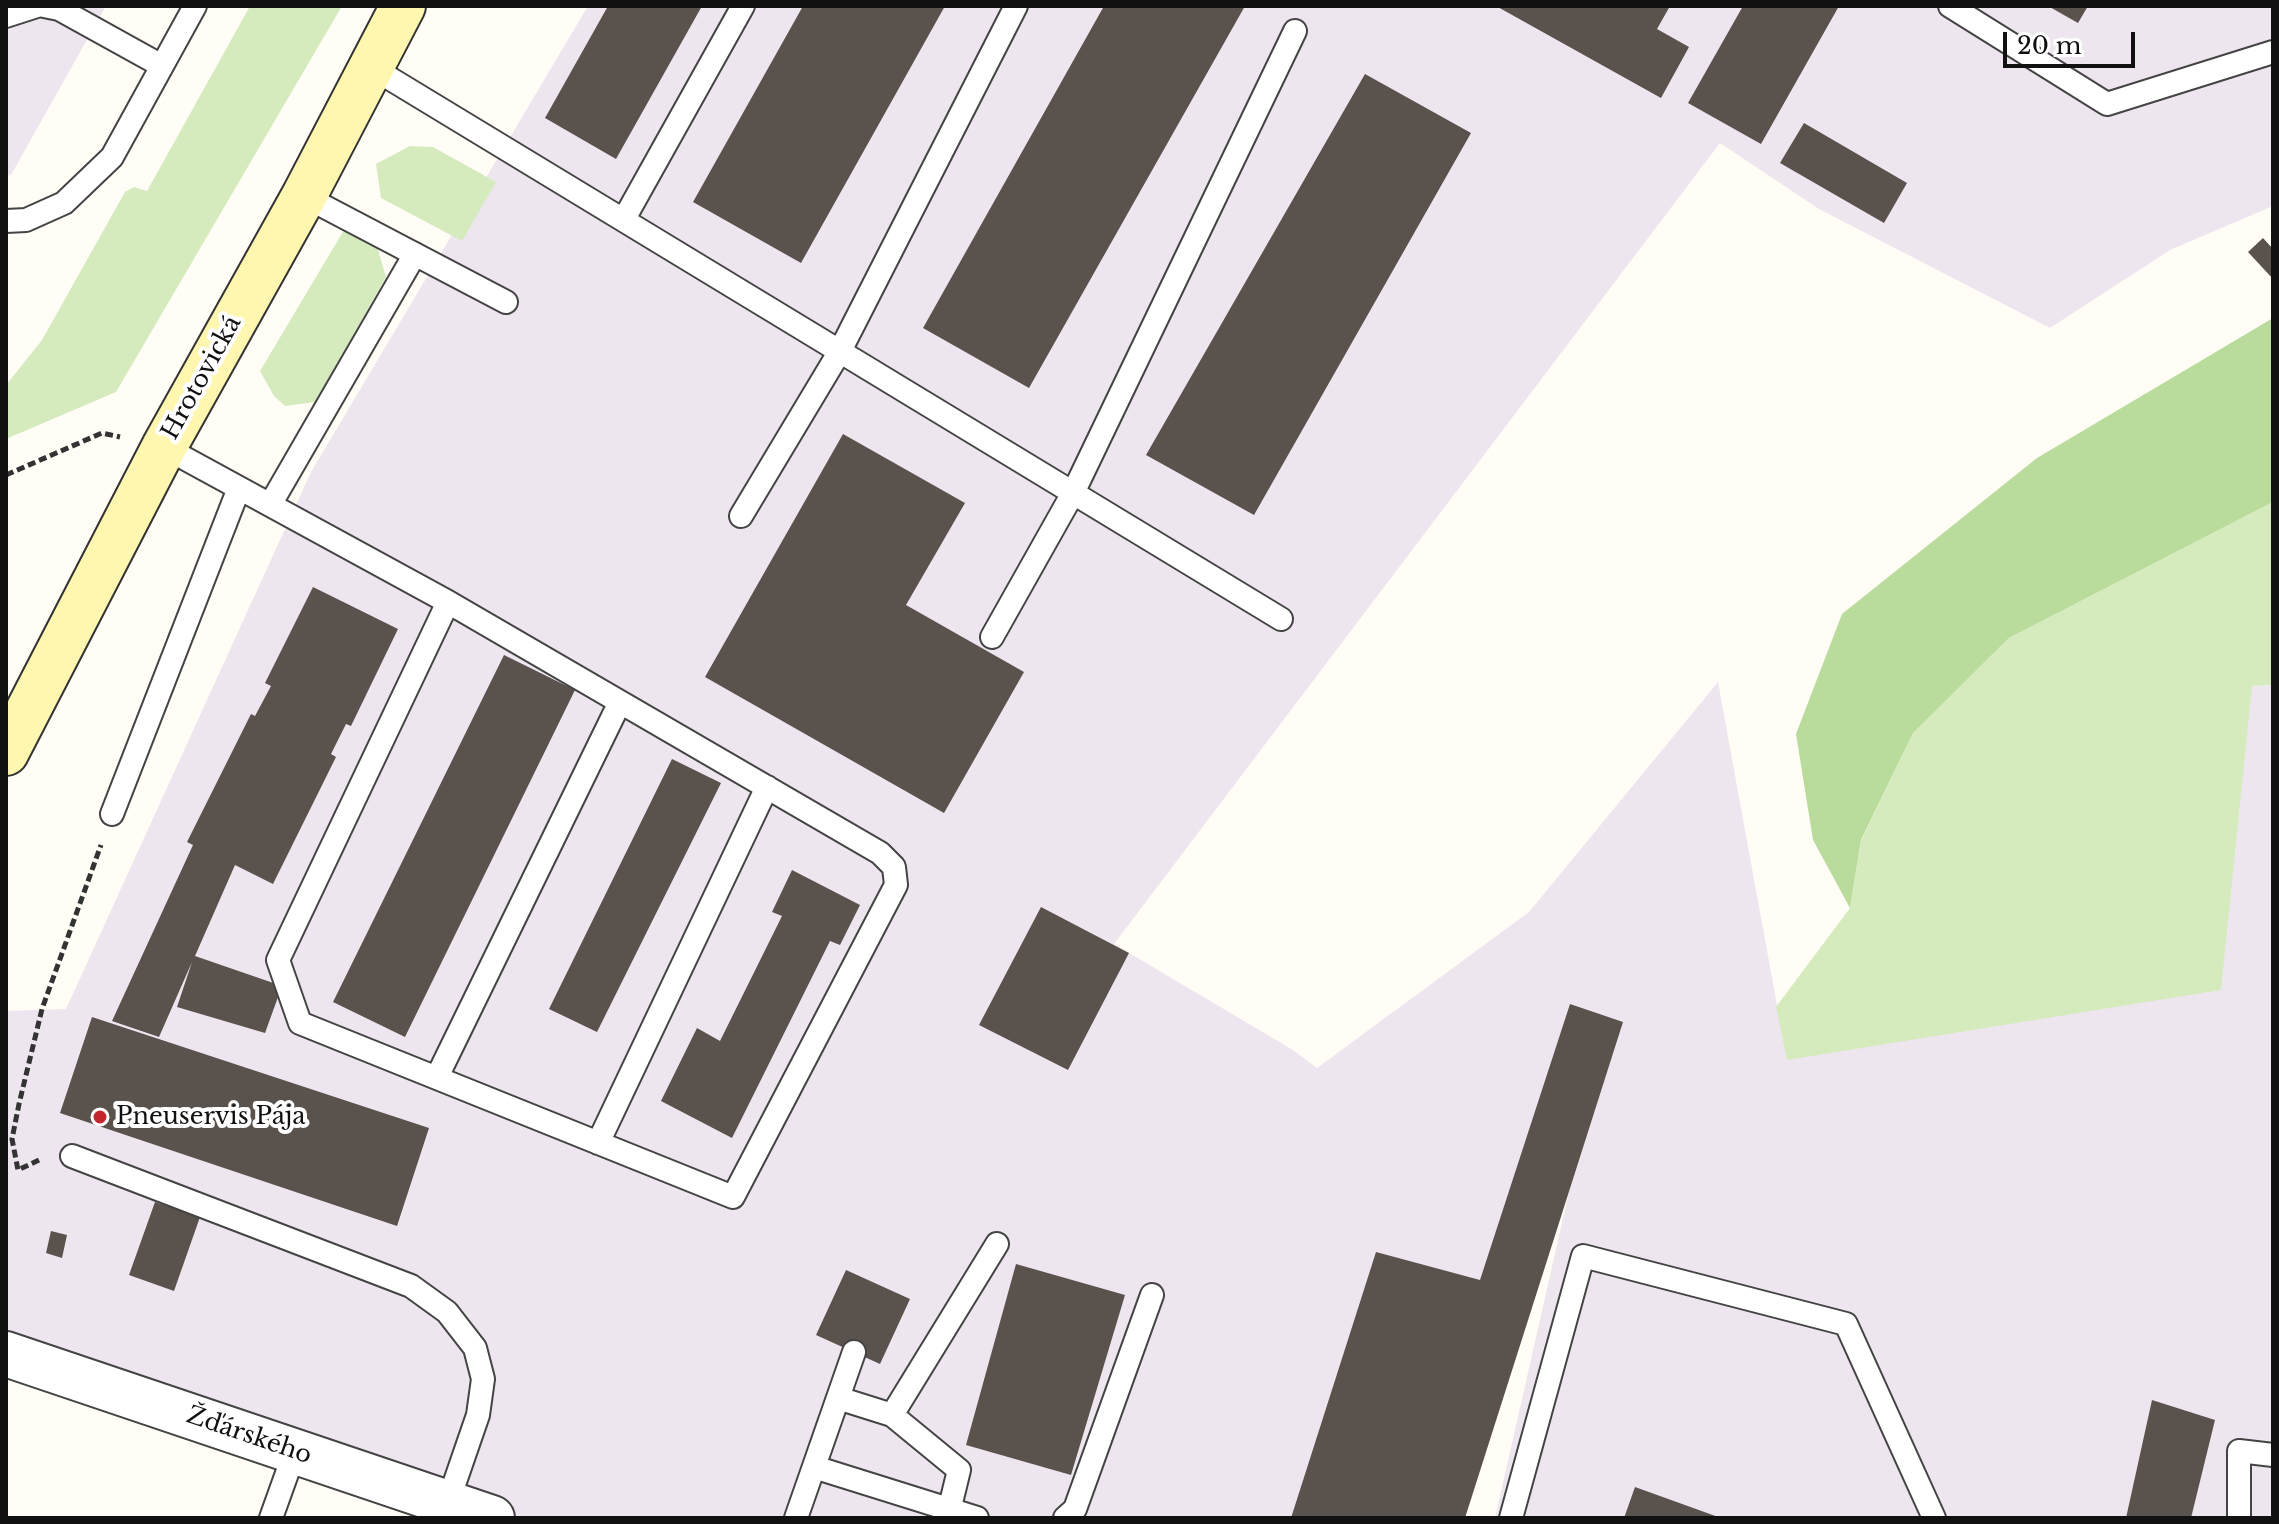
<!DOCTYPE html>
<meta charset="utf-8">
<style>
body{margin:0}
#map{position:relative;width:2279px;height:1524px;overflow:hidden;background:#fffdf5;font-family:"Libre Baskerville",serif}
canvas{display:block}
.frame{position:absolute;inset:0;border:8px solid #111;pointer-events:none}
.scale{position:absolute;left:2003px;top:32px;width:132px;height:36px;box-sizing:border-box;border:4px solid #111;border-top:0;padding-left:10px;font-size:24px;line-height:28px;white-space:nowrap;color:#111;-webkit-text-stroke:6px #fff;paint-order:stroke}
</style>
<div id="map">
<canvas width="2279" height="1524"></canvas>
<div class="frame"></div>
<div class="scale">20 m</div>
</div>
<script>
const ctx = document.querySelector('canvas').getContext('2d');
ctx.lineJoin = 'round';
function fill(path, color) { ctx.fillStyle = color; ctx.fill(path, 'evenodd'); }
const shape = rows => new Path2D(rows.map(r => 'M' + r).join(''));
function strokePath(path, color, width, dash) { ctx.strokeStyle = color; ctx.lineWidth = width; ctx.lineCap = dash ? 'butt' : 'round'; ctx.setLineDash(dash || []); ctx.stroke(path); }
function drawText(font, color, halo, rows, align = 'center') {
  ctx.font = font + ' "Libre Baskerville",serif'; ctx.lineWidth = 8; ctx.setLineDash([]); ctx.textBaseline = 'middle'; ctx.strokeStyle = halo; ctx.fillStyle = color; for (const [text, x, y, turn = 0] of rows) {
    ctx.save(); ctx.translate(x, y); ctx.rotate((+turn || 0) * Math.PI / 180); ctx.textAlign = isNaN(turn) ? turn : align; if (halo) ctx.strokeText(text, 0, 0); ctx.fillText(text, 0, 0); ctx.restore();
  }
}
fill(shape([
 [6,6,106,6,11,175,6,176],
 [588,6,2273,6,2273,206,2170,250,2050,328,1819,209,1720,143,1114,944,1293,1050,1317,1068,1529,912,1718,682,1787,1060,2252,686,2273,685,2273,1518,1495,1518,1605,1033,1426,1518,492,1518,6,1354,6,1011,66,1009,311,472]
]), '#eee6ef');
fill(shape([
 [250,6,342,6,116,392,6,439,6,385,42,340,125,192,134,187,147,191],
 [410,146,433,147,496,182,462,241,381,198,376,164],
 [344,230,376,243,386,277,315,402,285,406,274,396,260,371],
 [2273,502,2273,685,2252,686,2221,990,1787,1060,1776,1007,1850,908,1861,841,1913,733,2009,638]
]), '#d5ebbd');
fill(shape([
 [2273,318,2273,502,2009,638,1913,733,1861,840,1850,908,1813,840,1796,734,1842,614,2037,458]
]), '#b9dc9c');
fill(shape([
 [608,6,702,6,616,159,545,118],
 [803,6,945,6,801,263,693,202],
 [1104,6,1245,6,1029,388,923,328],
 [1496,6,1670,6,1657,29,1689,47,1661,98],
 [1743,6,1839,6,1761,144,1688,103],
 [2048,6,2088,6,2078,23],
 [1365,74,1471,133,1254,515,1146,455],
 [1804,123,1907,183,1884,223,1780,163],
 [2263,238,2273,249,2273,279,2248,252],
 [843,434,965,503,906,605,1024,672,944,813,705,677],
 [313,587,398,629,351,726,346,724,331,754,336,757,273,884,235,865,195,956,282,986,265,1033,177,1007,192,962,159,1037,112,1021,193,845,187,842,251,714,255,716,271,686,265,683],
 [504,655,575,690,405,1037,333,1002],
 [672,759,721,783,597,1032,549,1009],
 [792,870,860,905,840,945,830,941,732,1138,661,1101,697,1028,720,1041,782,916,772,912],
 [1041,907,1129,953,1068,1070,979,1025],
 [1570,1004,1623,1022,1465,1518,1291,1518,1376,1252,1480,1280],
 [92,1017,429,1128,397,1226,60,1113],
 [155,1202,200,1217,174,1291,129,1275],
 [51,1231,67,1235,62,1258,46,1253],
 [1016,1264,1125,1295,1071,1475,966,1445],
 [846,1270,910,1299,880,1364,816,1335],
 [2152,1400,2215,1420,2191,1518,2126,1518],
 [1635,1487,1721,1518,1624,1518]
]), '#5a524d');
const lane = shape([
 [44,6,59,9,162,66],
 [1950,6,2107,104,2273,52],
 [6,16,37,6],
 [371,67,1281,619],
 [304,196,506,302],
 [624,219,743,6],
 [6,221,26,220,64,203,112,157,195,6],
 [164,447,448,602,880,853,894,867,896,885,733,1197,300,1023,278,960,448,602],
 [270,505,415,254],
 [741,516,840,351,1016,6],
 [992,637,1073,493,1295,31],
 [112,814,239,488],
 [437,1077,620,702],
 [598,1143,767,787],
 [72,1156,411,1286,447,1312,475,1348,483,1379,478,1415,448,1502],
 [838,1398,892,1415,959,1470,949,1511],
 [892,1415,997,1244],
 [814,1467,977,1518],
 [271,1518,295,1451],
 [796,1518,854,1352],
 [1065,1518,1075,1509,1152,1295],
 [1511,1518,1583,1256,1846,1324,1934,1518],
 [2239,1518,2239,1451,2273,1455]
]);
const street = shape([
 [6,1354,492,1518]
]);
const secondary = shape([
 [6,753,164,447,304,196,403,6]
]);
strokePath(lane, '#444', 26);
strokePath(street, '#444', 48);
strokePath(secondary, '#333', 48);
strokePath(shape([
 [6,475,102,433,120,437],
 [39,1160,18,1170,12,1139,19,1104,42,1009,101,845]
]), '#333', 5, [8, 4]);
strokePath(lane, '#fff', 22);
strokePath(street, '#fff', 44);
strokePath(secondary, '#fff6b0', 44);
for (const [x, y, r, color] of [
 [100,1117,8,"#c4262e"]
]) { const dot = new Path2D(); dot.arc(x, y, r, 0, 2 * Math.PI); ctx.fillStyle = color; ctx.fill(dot); strokePath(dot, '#fff', 3); }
drawText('24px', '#111', '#fff', [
 ["Hrotovická",202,378,-61],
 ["Žďárského",249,1436,19]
]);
drawText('24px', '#111', '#fff', [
 ["Pneuservis Pája",116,1117]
], 'left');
</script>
